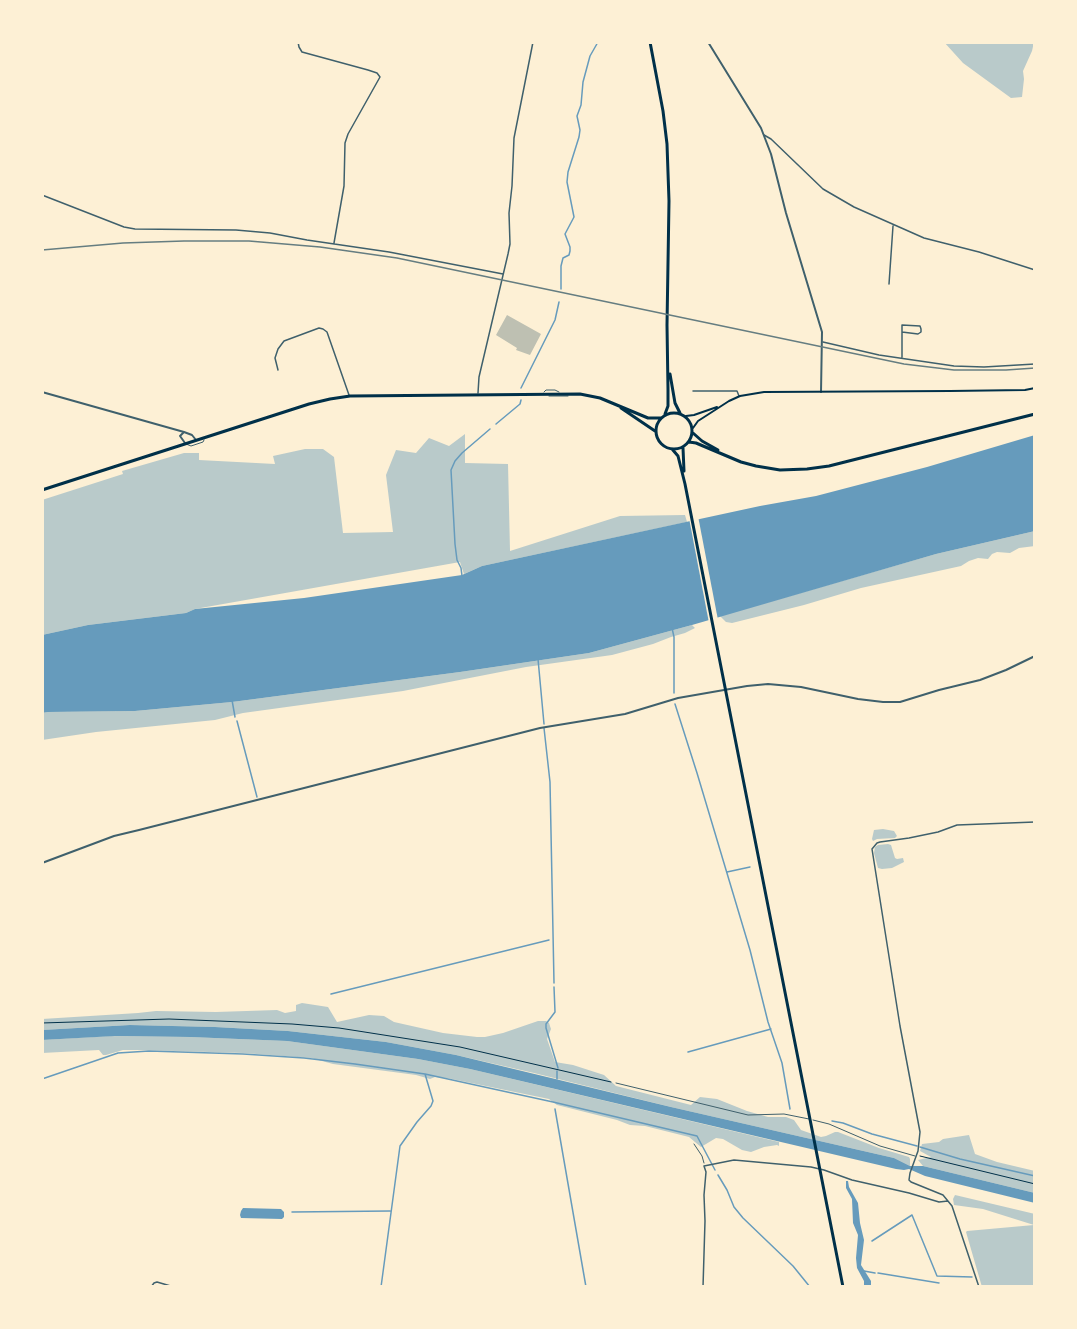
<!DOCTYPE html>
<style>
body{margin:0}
#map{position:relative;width:1077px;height:1329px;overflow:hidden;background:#fdf0d5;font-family:Cabin,sans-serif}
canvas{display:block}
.frame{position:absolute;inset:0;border:44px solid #fdf0d5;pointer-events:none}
</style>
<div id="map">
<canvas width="1077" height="1329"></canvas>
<div class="frame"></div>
</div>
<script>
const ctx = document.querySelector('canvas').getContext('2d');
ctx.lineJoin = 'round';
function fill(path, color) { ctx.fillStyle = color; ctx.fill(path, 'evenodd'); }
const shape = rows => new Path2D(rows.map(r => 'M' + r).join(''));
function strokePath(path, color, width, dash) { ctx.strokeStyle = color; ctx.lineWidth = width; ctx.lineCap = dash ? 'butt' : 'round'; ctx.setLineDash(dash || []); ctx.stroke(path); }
fill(shape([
 [944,42,1034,42,1032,51,1023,71,1024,79,1022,97,1011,98,963,63],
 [465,434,465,463,508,464,510,551,620,516,685,515,687,522,482,566,464,574,460,562,195,609,186,613,88,625,42,635,42,500,123,474,122,471,184,453,199,453,199,460,275,464,273,456,305,449,323,449,334,457,343,533,393,532,386,475,396,450,416,453,429,438,449,446],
 [1035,531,1035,546,1019,548,1010,553,997,552,992,554,988,559,978,558,969,561,961,566,861,588,804,605,732,623,726,622,720,616,936,554],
 [692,625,695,628,685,633,671,637,653,644,612,655,526,667,403,691,243,713,215,720,96,732,42,740,42,713,48,712,135,711,232,702,460,672,589,653],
 [883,829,894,831,897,836,895,838,877,839,873,841,872,839,874,830],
 [888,844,891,845,895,858,897,859,903,858,904,862,892,868,882,869,878,868,874,853,875,847,878,845],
 [302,1003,328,1007,337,1022,369,1015,384,1016,394,1022,443,1033,477,1037,485,1037,503,1033,538,1021,546,1021,549,1023,551,1029,547,1039,555,1062,573,1065,604,1075,616,1086,691,1105,700,1097,717,1099,747,1111,768,1117,786,1117,794,1120,801,1130,821,1137,826,1136,835,1132,838,1132,879,1148,909,1157,910,1159,910,1166,894,1158,671,1107,534,1073,456,1055,386,1042,288,1031,215,1027,130,1025,42,1030,42,1019,138,1013,156,1011,216,1012,277,1010,285,1013,296,1011,296,1005],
 [111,1036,190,1037,287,1041,418,1059,470,1069,779,1142,779,1146,777,1145,764,1147,751,1152,742,1150,723,1139,716,1138,701,1147,689,1137,645,1126,630,1125,617,1120,557,1105,549,1099,447,1078,435,1077,430,1079,416,1075,333,1064,311,1058,243,1053,141,1050,123,1050,106,1055,103,1055,99,1050,42,1053,42,1040],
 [969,1135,975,1154,997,1162,1035,1171,1035,1193,923,1166,918,1160,931,1157,920,1151,922,1144,939,1142,943,1139],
 [955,1195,1035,1214,1035,1287,982,1287,966,1232,967,1231,1034,1225,983,1209,954,1205,953,1199]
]), '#b9caca');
fill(shape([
 [1035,435,1035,531,936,554,692,625,589,653,460,672,232,702,135,711,48,712,42,713,42,635,88,625,186,613,195,609,304,598,462,575,482,566,760,506,816,496,927,467],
 [130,1025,215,1027,288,1031,386,1042,456,1055,671,1107,894,1158,910,1166,923,1166,1035,1193,1035,1203,925,1176,909,1169,904,1170,896,1169,470,1069,418,1059,287,1041,190,1037,115,1036,42,1040,42,1030],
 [846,1181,848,1181,849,1187,858,1203,860,1223,864,1240,861,1265,871,1281,871,1287,864,1287,864,1281,857,1268,856,1258,858,1235,853,1223,852,1199,846,1188],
 [243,1208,281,1209,284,1212,284,1217,282,1219,241,1218,240,1215,241,1211]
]), '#669bbc');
fill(shape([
 [698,516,718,620,709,623,689,518]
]), '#fdf0d5');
strokePath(shape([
 [561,289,561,266,563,258,569,255,570,251,570,247,565,234,574,217,567,182,568,172,579,137,580,130,577,116,581,105,583,82,590,56,598,42],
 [521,388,555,320,559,302],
 [496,424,520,404,521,400],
 [462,576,461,568,457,560,455,544,451,470,455,461,462,453,490,429],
 [672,628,674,637,674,693],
 [538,659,544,724],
 [232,700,235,717],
 [675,704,697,773,750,950,768,1022,782,1063,790,1109],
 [237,721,257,797],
 [544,728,550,782,554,983],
 [727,872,750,867],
 [554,987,555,1012,546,1024,546,1028,558,1068],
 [331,994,549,940],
 [688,1052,771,1029],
 [425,1074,553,1102,697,1136,715,1170],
 [42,1079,118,1053,149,1051,243,1054,304,1058,355,1064,425,1074,433,1101,431,1106,417,1122,400,1146,381,1287],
 [557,1079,557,1071],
 [555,1109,586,1287],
 [832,1121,843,1123,872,1134,917,1146],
 [920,1147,960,1159,1035,1176],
 [718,1175,727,1190,734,1207,743,1218,793,1266,810,1287],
 [292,1212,390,1211],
 [872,1241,912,1215,937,1276,972,1277],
 [864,1271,875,1273],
 [878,1273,939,1283]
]), '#669bbc', 1.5);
fill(shape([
 [507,315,541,334,530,355,516,350,517,348,496,335]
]), '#bec0b2');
strokePath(shape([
 [42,1023,169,1019,292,1024,339,1028,460,1047,611,1082],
 [920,1156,1035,1184]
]), '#003049', 1);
strokePath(shape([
 [544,392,546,390,555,390,559,392],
 [549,396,568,396],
 [186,444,191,446,203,442,204,440],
 [616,1083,748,1115,784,1114,809,1119],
 [813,1120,829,1124,880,1146,915,1156],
 [694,1144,702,1156,704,1163]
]), '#3f606c', 1);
strokePath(shape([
 [298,42,299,47,302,52,368,70,377,73,380,77,348,134,345,143,344,186,334,243],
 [764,135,771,139,823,189,854,207,924,238,979,252,1035,270],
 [42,195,124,227,135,229,236,230,270,233,307,240,389,252,503,274],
 [889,284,893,226],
 [902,332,918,334,921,332,921,329,920,326,902,325,902,357],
 [823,342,879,355,954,366,984,367,1035,364],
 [278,370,275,358,278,349,284,341,319,328,323,329,327,332,349,395],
 [693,391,737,391,739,396],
 [478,393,479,377,508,254,510,244,509,213,512,186,514,138,533,42],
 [151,1287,154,1283,157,1282,174,1287],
 [703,1287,705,1221,704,1195,706,1172,704,1166,734,1160,811,1167,824,1170,852,1180,909,1193,939,1202,948,1201],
 [979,1287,952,1206,943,1195,911,1182,909,1180,910,1173,918,1151,920,1132,900,1026,872,849,877,843,880,842,909,838,938,832,957,825,1035,822]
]), '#3f606c', 1.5);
strokePath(shape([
 [708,42,761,128,771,154,786,213,822,332,821,392],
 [42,392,184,432],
 [185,443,180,436,184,432,192,435,196,440],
 [42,863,114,836,139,830,540,728,625,714,678,698,747,686,768,684,801,687,858,699,883,702,900,702,939,690,980,680,1006,670,1035,656]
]), '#3f606c', 2);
strokePath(shape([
 [686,416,694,415,717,407],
 [693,428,698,421,729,401,740,396,764,392,950,391,1025,390,1035,388]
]), '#003049', 2);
strokePath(shape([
 [650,42,663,111,667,144,669,201,667,325,668,390,668,406,665,414],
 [670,374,675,403,680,413],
 [621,408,655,431],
 '656 431a18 18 0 1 1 36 0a18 18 0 1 1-36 0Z',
 [693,433,702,441,718,450],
 [689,442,696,443,741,462,756,466,780,470,807,469,829,466,1035,414],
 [683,448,684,471],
 [672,449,678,456,685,484,843,1287],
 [42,490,309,404,330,399,350,396,580,394,600,398,648,418,661,418]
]), '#003049', 3);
strokePath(shape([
 [42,250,123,243,184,241,249,241,320,247,397,258,904,364,954,370,1006,370,1035,368]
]), '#657d81', 1.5);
</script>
